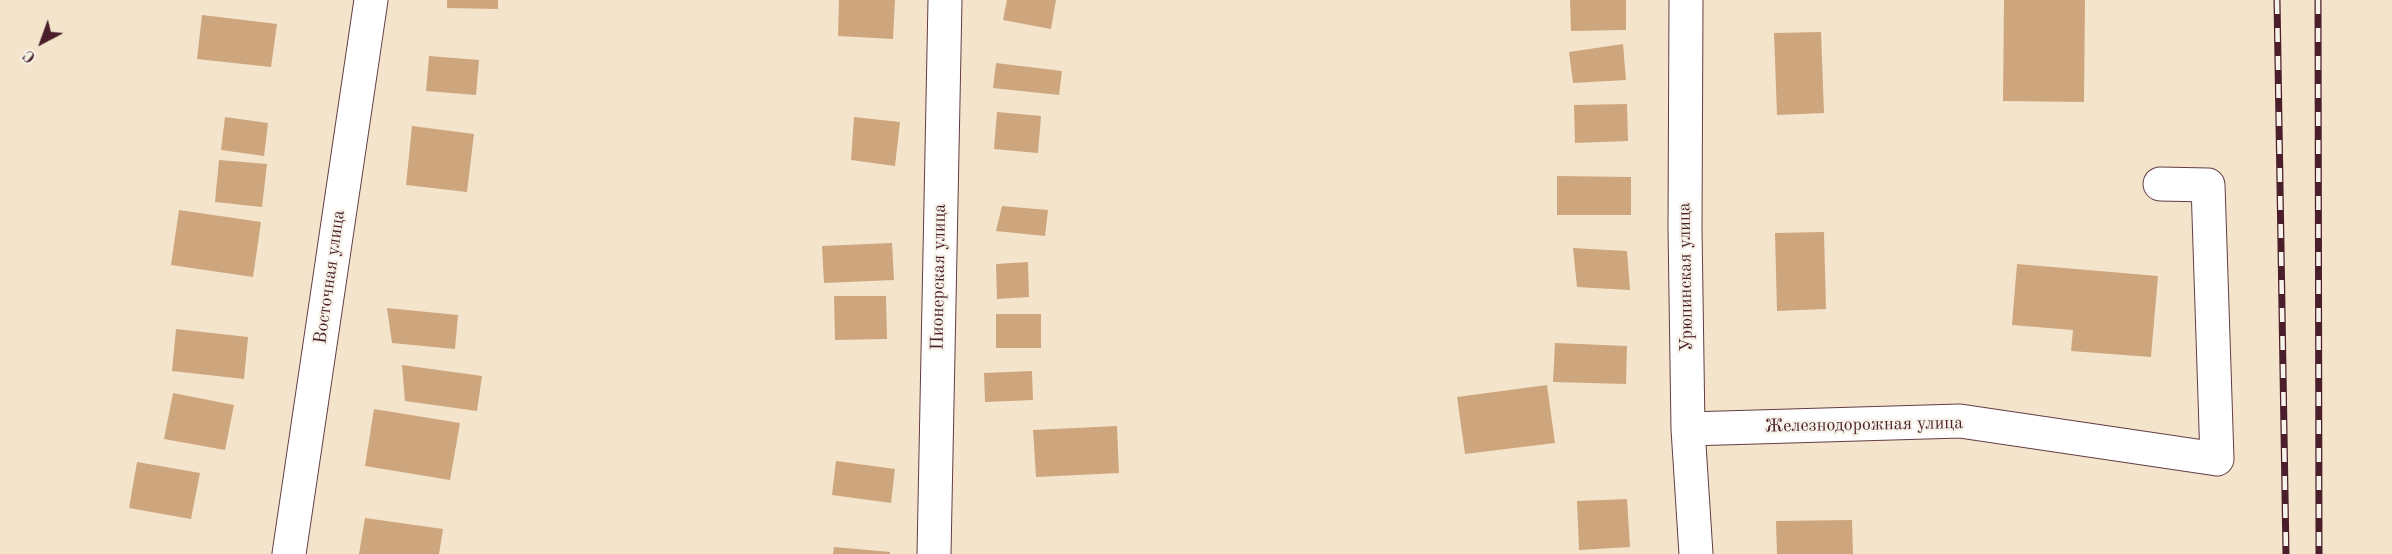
<!DOCTYPE html>
<meta charset="utf-8">
<style>
body{margin:0}
#map{position:relative;width:2392px;height:554px;overflow:hidden;background:#f4e4cc;font-family:"Old Standard TT",serif}
canvas{display:block}
.north{position:absolute;left:12px;top:12px;width:60px;height:60px;-webkit-text-stroke:4px #f7f3e8;paint-order:stroke;rotate:221deg;font-size:16px;font-weight:700;line-height:24px;text-align:center;color:#4a1f2b}
.north::after{content:'';display:block;margin:auto;width:21px;height:27px;background:#4a1f2b;clip-path:polygon(50% 0,100% 100%,50% 72%,0 100%)}
</style>
<div id="map">
<canvas width="2392" height="554"></canvas>
<div class="north">С</div>
</div>
<script>
const ctx = document.querySelector('canvas').getContext('2d');
ctx.lineJoin = 'round';
function fill(path, color) { ctx.fillStyle = color; ctx.fill(path, 'evenodd'); }
const shape = rows => new Path2D(rows.map(r => 'M' + r).join(''));
function strokePath(path, color, width, dash) { ctx.strokeStyle = color; ctx.lineWidth = width; ctx.lineCap = dash ? 'butt' : 'round'; ctx.setLineDash(dash || []); ctx.stroke(path); }
function drawText(font, color, halo, rows, align = 'center') {
  ctx.font = font + ' "Old Standard TT",serif'; ctx.lineWidth = 4.5; ctx.setLineDash([]); ctx.textBaseline = 'middle'; ctx.strokeStyle = halo; ctx.fillStyle = color; for (const [text, x, y, turn = 0] of rows) {
    ctx.save(); ctx.translate(x, y); ctx.rotate((+turn || 0) * Math.PI / 180); ctx.textAlign = isNaN(turn) ? turn : align; if (halo) ctx.strokeText(text, 0, 0); ctx.fillText(text, 0, 0); ctx.restore();
  }
}
fill(shape([
 [447,0,498,0,498,9,447,8],
 [839,0,895,0,893,39,838,36],
 [1007,0,1056,0,1051,29,1003,20],
 [1570,0,1626,0,1626,30,1571,31],
 [2004,0,2085,0,2084,102,2003,101],
 [202,15,277,24,271,67,197,59],
 [1821,32,1824,113,1777,115,1774,33],
 [1623,44,1626,80,1573,83,1569,52],
 [429,56,479,60,476,95,426,91],
 [996,63,1062,71,1059,95,993,88],
 [1627,104,1628,141,1575,143,1574,105],
 [997,112,1041,116,1038,153,994,149],
 [225,117,268,123,264,156,221,150],
 [854,117,900,122,895,166,851,160],
 [412,126,474,134,467,192,406,185],
 [219,160,267,164,262,207,215,202],
 [1557,176,1631,177,1631,215,1557,215],
 [1002,206,1048,210,1045,236,996,231],
 [179,210,261,222,253,277,171,265],
 [1824,232,1826,309,1777,311,1775,233],
 [892,243,894,280,824,283,822,246],
 [1573,248,1627,251,1630,290,1577,287],
 [1028,262,1029,297,997,299,996,264],
 [2017,264,2158,276,2151,357,2071,351,2073,330,2012,325],
 [834,296,886,296,887,339,835,340],
 [387,308,458,315,455,349,392,343],
 [996,314,1041,314,1041,348,996,348],
 [176,329,248,337,244,379,172,371],
 [1555,343,1627,346,1626,384,1553,382],
 [402,365,482,376,477,411,405,401],
 [1032,371,1033,400,985,402,984,373],
 [1547,385,1555,443,1465,454,1457,397],
 [173,393,234,405,225,450,164,439],
 [374,409,460,423,450,480,365,466],
 [1117,426,1119,473,1036,477,1033,430],
 [836,461,895,469,891,503,832,495],
 [137,462,200,473,191,519,129,508],
 [1627,499,1630,547,1579,550,1577,501],
 [365,518,443,529,439,554,359,554],
 [1852,520,1853,554,1777,554,1776,521],
 [834,547,890,552,890,554,833,554]
]), '#cda67e');
const minor = shape([
 [1686,0,1685,228,1688,429,1696,554],
 [1688,429,1960,421,2217,459,2208,185,2160,184],
 [289,554,371,0],
 [934,554,945,0]
]);
strokePath(minor, '#643d43', 35);
strokePath(minor, '#fff', 33);
const rail = shape([
 [2277,0,2286,554],
 [2318,0,2319,554]
]);
strokePath(rail, '#4a1f2b', 7);
strokePath(rail, '#f7f3e8', 4.5, [14]);
drawText('18px', '#4a1f2b', '#f7f3e8', [
 ["Восточная улица",330,277,-82],
 ["Пионерская улица",939,277,-89],
 ["Урюпинская улица",1686,277,-91],
 ["Железнодорожная улица",1864,425,-1]
]);
</script>
